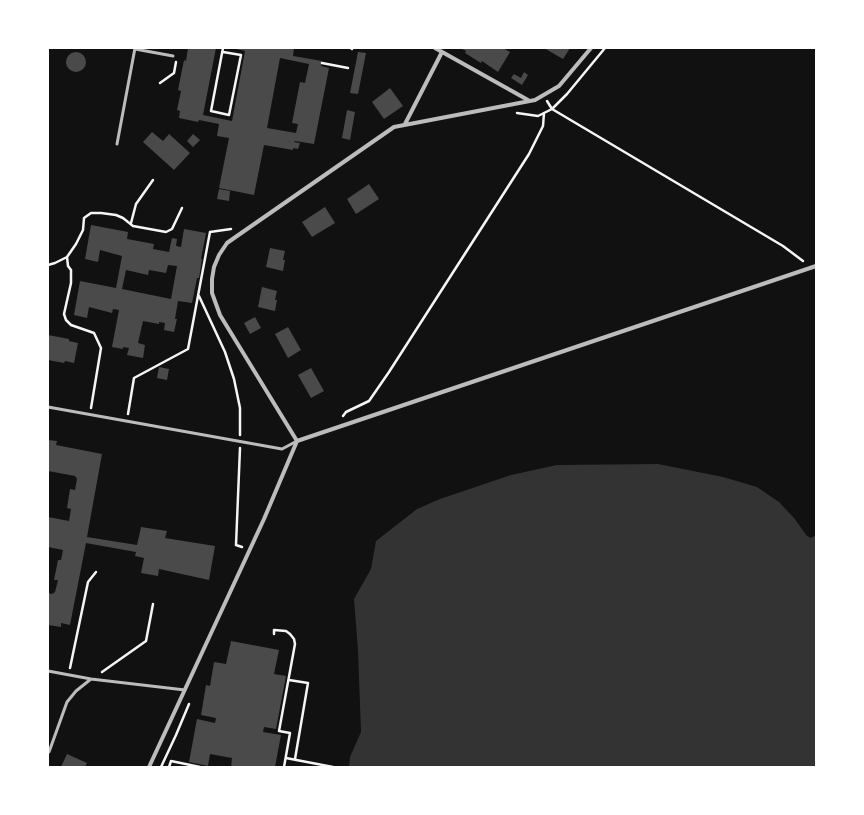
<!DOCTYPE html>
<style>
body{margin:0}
#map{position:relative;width:864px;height:815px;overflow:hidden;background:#111;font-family:Figtree,sans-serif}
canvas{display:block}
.frame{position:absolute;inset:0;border:49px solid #fff;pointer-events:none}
</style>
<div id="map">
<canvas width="864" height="815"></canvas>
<div class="frame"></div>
</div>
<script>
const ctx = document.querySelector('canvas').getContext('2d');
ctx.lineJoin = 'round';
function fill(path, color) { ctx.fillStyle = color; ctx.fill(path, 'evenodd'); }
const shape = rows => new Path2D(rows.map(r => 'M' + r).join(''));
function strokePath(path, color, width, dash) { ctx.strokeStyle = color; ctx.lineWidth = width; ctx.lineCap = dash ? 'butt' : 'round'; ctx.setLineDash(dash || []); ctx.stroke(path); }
fill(shape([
 [658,464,723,477,757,487,779,502,794,518,807,536,811,538,816,535,816,767,349,767,350,757,361,732,358,650,354,599,371,569,376,541,417,509,440,499,511,475,557,465]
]), '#333');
fill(shape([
 [188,48,216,48,203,115,232,121,245,51,232,48,294,48,293,56,322,61,321,66,329,68,314,144,295,141,294,142,300,143,298,149,293,148,293,150,264,145,254,195,219,188,229,138,217,136,219,124,199,120,198,122,179,118,180,111,177,110,181,91,178,90,184,60,186,61],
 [280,58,309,64,305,83,300,82,292,123,298,124,296,133,267,128],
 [460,48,503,48,510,52,498,72,482,61,481,63,465,53,466,51],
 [544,48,570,48,563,59],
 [358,52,366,53,358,94,350,93],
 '66 62a10 10 0 1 1 20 0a10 10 0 1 1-20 0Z',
 [524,72,528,75,522,85,511,78,514,74,521,78],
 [390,88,403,106,384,119,372,102],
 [347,110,355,112,350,140,342,138],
 [152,132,163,141,169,134,190,153,174,170,143,142],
 [193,134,200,140,193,147,187,141],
 [369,184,379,199,356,214,347,199],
 [219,189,230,191,229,201,217,199],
 [325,207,335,223,312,237,302,222],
 [91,225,128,232,127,239,154,244,153,249,169,252,172,238,177,239,176,246,181,247,184,229,206,233,201,259,202,259,200,272,199,278,197,278,192,303,178,301,175,319,177,319,174,332,164,330,165,323,159,322,159,324,143,321,138,343,145,345,143,358,127,355,129,348,123,347,123,349,112,347,119,310,113,309,112,313,89,307,87,318,74,315,80,281,116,288,122,256,100,250,98,262,85,259],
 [168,265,177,266,171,299,122,289,126,270,148,275,149,270,166,273],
 [270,248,285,251,283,260,285,260,283,271,266,267],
 [262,287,277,291,275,300,277,300,275,311,258,307],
 [255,317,261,328,250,334,244,323],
 [288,327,301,350,288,358,275,334],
 [48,335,69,339,69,341,78,343,74,363,65,361,64,363,48,360],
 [159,367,169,369,167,380,157,378],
 [311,368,324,391,311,398,298,375],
 [48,440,57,441,56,445,102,454,87,537,137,545,141,527,167,531,165,538,215,546,209,580,159,569,158,576,141,573,144,558,135,556,136,552,86,543,70,625,61,623,61,627,48,625,48,593,52,594,55,592,58,580,54,580,58,560,61,560,63,550,48,547,48,517,69,521,71,509,67,508,70,489,75,490,77,479,75,476,48,471],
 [231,641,279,650,274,674,286,676,276,729,264,727,263,732,281,735,275,767,231,767,232,758,210,754,208,766,189,762,197,719,215,723,216,718,201,715,206,685,210,686,214,662,226,664],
 [67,754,87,763,85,767,61,767]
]), '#4a4a4a');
strokePath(shape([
 [351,48,352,49],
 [223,52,241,55,229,115,211,111,223,48],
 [322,63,348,68],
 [160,83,174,73,176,62],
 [547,101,552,109,783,246,803,261],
 [517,113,538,116,552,109,567,94,605,48],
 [131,223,136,204,153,180],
 [48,265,55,263,67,257],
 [199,296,225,352,234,379,240,408,240,435],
 [91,408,101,348,94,333,71,325,66,320,64,314,71,283,71,270,68,266,67,257,76,244,83,230,84,218,91,213,101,213,116,215,123,218,133,226,166,232,172,229,182,208],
 [128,414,134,378,188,349,210,232,231,229],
 [343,416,346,412,369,401,389,372,529,154,543,126,544,113],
 [240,448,236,545,242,547],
 [274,634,274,630,286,631,290,634,294,639,295,644,279,731,290,733,284,767],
 [70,668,88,582,96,572],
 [102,672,146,641,153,604],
 [289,680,308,683,295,759],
 [286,758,333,767],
 [161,767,176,735,189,704],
 [169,767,171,761,200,767]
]), '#f5f5f5', 2.5);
strokePath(shape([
 [135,49,173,56],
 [117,144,135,48],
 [48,407,282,449,297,441],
 [48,671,91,679,185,690],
 [49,752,67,702,76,691,91,679]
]), '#bcbcbc', 3);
strokePath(shape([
 [435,48,528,100],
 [405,124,442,52],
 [297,441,220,315,212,293,212,279,214,267,219,255,227,243,237,236,394,127,535,100,559,86,591,48],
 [149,767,264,519,297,441,816,266]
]), '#bcbcbc', 4);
</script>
